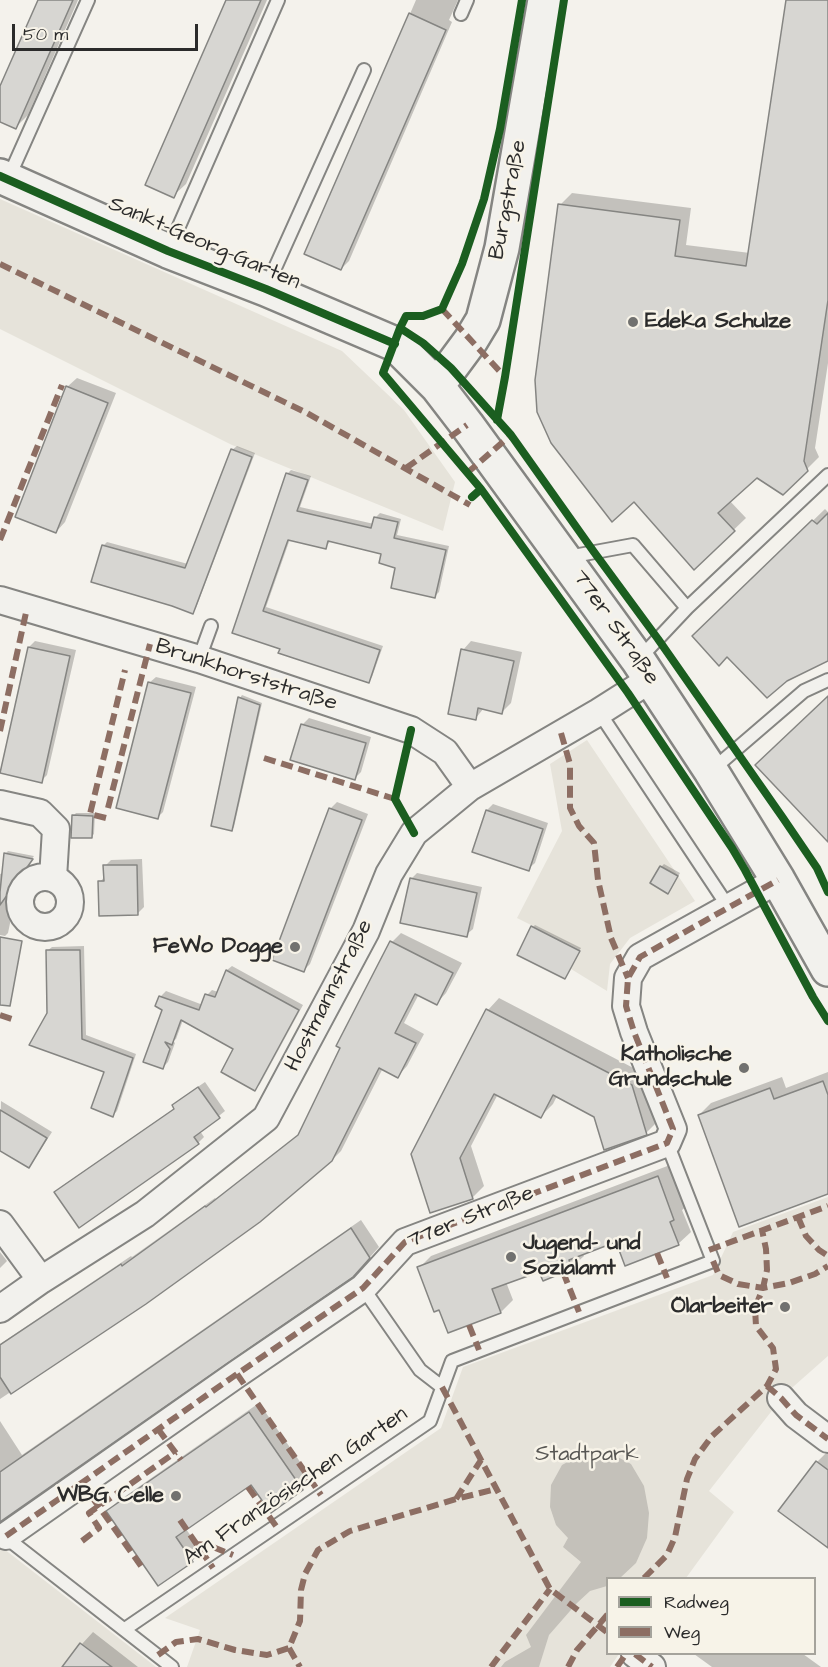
<!DOCTYPE html>
<meta charset="utf-8">
<style>
body{margin:0}
#map{position:relative;width:828px;height:1667px;overflow:hidden;background:#f4f2ec;font-family:"Architects Daughter",sans-serif}
canvas{display:block}
.legend{position:absolute;left:606px;top:1577px;width:210px;height:78px;box-sizing:border-box;background:#f7f3e8;border:2px solid #a5a39c;margin:0;padding:8px 10px;list-style:none;font-size:18px;color:#2b2b2b}
.legend li{display:flex;align-items:center;gap:12px;height:30px}
.legend b{width:30px;border:2px solid #a5a39c}
.scale{position:absolute;left:12px;top:24px;width:186px;height:27px;box-sizing:border-box;border:3px solid #2b2b2b;border-top:0;padding-left:8px;font-size:18px;line-height:21px;white-space:nowrap;color:#2b2b2b;-webkit-text-stroke:4px #f7f3e8;paint-order:stroke}
</style>
<div id="map">
<canvas width="828" height="1667"></canvas>
<ul class="legend">
<li><b style="height:8px;background:#1b5e20"></b>Radweg</li>
<li><b style="height:8px;background:#8d6e63"></b>Weg</li>
</ul>
<div class="scale">50 m</div>
</div>
<script>
const ctx = document.querySelector('canvas').getContext('2d');
ctx.lineJoin = 'round';
function fill(path, color) { ctx.fillStyle = color; ctx.fill(path, 'evenodd'); }
const shape = rows => new Path2D(rows.map(r => 'M' + r).join(''));
function strokePath(path, color, width, dash) { ctx.strokeStyle = color; ctx.lineWidth = width; ctx.lineCap = dash ? 'butt' : 'round'; ctx.setLineDash(dash || []); ctx.stroke(path); }
function drawText(font, color, halo, rows, align = 'center') {
  ctx.font = font + ' "Architects Daughter",sans-serif'; ctx.lineWidth = 5; ctx.setLineDash([]); ctx.textBaseline = 'middle'; ctx.strokeStyle = halo; ctx.fillStyle = color; for (const [text, x, y, turn = 0] of rows) {
    ctx.save(); ctx.translate(x, y); ctx.rotate((+turn || 0) * Math.PI / 180); ctx.textAlign = isNaN(turn) ? turn : align; if (halo) ctx.strokeText(text, 0, 0); ctx.fillText(text, 0, 0); ctx.restore();
  }
}
fill(shape([
 [0,199,342,351,404,410,455,482,443,531,232,445,0,329],
 [587,740,695,901,630,938,610,964,607,991,571,969,581,950,517,918,562,831,550,764],
 [828,1197,828,1356,785,1394,709,1491,734,1512,686,1578,608,1578,608,1654,619,1654,610,1667,187,1667,200,1630,165,1618,441,1428,463,1367,713,1275,733,1232],
 [0,1548,4,1549,156,1667,112,1667,81,1643,62,1667,0,1667]
]), '#e6e3da');
fill(shape([
 [584,1453,610,1453,631,1464,644,1486,649,1513,647,1538,636,1563,620,1578,608,1578,607,1586,590,1591,577,1603,549,1635,539,1667,501,1667,505,1662,531,1647,526,1635,581,1562,563,1547,568,1538,556,1525,550,1507,551,1485,562,1465]
]), '#c4c1ba');
fill(shape([
 [40,0,78,0,28,115,16,127,0,120,0,90],
 [228,0,267,0,186,184,173,196],
 [416,0,458,0,449,20,452,22,349,261,341,269,306,254],
 [788,0,828,0,828,363,815,448,819,457,783,493,756,476,729,500,746,518,694,568,560,205,572,193,691,208,686,245,750,253],
 [77,378,116,393,65,522,56,532,67,387],
 [237,446,255,453,196,608,192,612,103,546,107,542,188,564,232,450],
 [291,470,311,476,300,507,374,524,376,517,380,513,401,519,397,535,449,546,439,592,435,596,397,567,383,552,331,540,326,547,290,539,266,607,383,646,372,677,368,681,282,648,234,632,287,474],
 [825,509,828,512,828,660,727,655,694,636],
 [35,641,76,650,47,775,41,781,29,647],
 [471,641,522,652,511,703,502,712,484,708,475,719,463,650],
 [156,677,196,687,163,812,157,818,149,683],
 [242,695,262,703,234,827,232,830,240,698],
 [309,718,371,737,361,772,354,779,302,725],
 [337,802,368,814,310,964,304,970,274,959,331,808],
 [493,804,548,823,535,863,528,869,487,810],
 [76,813,95,813,94,834,91,837,73,816],
 [8,851,34,856,20,875,8,933,5,936,0,935,0,874,3,873,6,853],
 [142,859,144,907,137,914,100,882,105,876,105,866,111,860],
 [664,864,680,873,671,889,661,867],
 [417,873,482,887,473,929,466,935,411,879],
 [535,925,581,948,565,977,533,927],
 [401,933,462,963,446,993,437,1003,419,994,404,1023,424,1034,407,1066,398,1076,383,1068,341,1151,331,1161,145,1303,0,1399,0,1344,131,1256,132,1257,215,1198,216,1199,301,1133,392,942],
 [84,946,86,1035,136,1054,117,1111,113,1115,106,1072,49,1013,47,951,52,947],
 [232,966,303,1005,260,1084,255,1089,235,1049,183,1020,176,1039,173,1041,175,1043,168,1062,163,1067,164,1009,157,1005,161,996,166,991,203,1005,207,995,212,990,218,992,227,970],
 [499,998,643,1073,657,1122,646,1133,595,1116,557,1096,553,1104,541,1116,498,1094,471,1146,484,1186,472,1198,430,1211,488,1010],
 [828,1072,828,1193,699,1115,711,1103,782,1077,786,1088],
 [205,1082,225,1111,200,1131,204,1137,198,1143,62,1186,175,1108,173,1105,180,1099],
 [1,1101,52,1132,34,1160,28,1166,0,1149],
 [670,1165,686,1207,682,1210,691,1232,678,1244,617,1240,583,1253,584,1256,571,1268,540,1270,506,1282,513,1300,501,1312,448,1331,440,1308,419,1268,431,1256],
 [361,1220,379,1247,363,1265,0,1515,0,1421,22,1455],
 [0,1252,7,1261,0,1268],
 [259,1403,312,1479,303,1489,271,1511,252,1483,186,1529,202,1552,192,1561,159,1584,108,1511,117,1502],
 [828,1451,828,1546,817,1462],
 [93,1632,138,1667,64,1667,82,1644],
 [694,1654,803,1654,821,1667,712,1667]
]), '#0003');
const building = shape([
 [38,0,73,0,16,129,0,122,0,86,38,0],
 [226,0,261,0,174,198,145,185,226,0],
 [786,0,828,0,828,300,804,461,808,471,783,495,757,478,718,513,735,531,694,570,634,502,612,522,551,443,537,412,535,380,558,204,680,220,675,256,746,266,786,0],
 [409,13,446,30,341,270,304,254,409,13],
 [66,386,108,403,56,533,15,517,66,386],
 [231,449,252,457,193,614,172,606,91,582,102,545,185,568,231,449],
 [286,473,308,480,297,511,371,528,374,517,398,522,394,538,446,550,435,598,391,588,395,568,379,563,381,554,328,541,326,549,288,540,263,611,380,650,369,683,278,653,280,649,232,633,286,473],
 [828,513,828,661,787,681,767,698,727,657,719,666,692,636,812,520,817,524,828,513],
 [28,647,70,656,42,783,0,773,28,647],
 [461,649,514,661,502,714,478,708,476,720,448,714,461,649],
 [148,682,191,693,158,819,116,808,148,682],
 [828,696,828,842,755,765,828,696],
 [238,697,260,705,232,831,211,826,238,697],
 [301,724,366,743,355,780,290,760,301,724],
 [329,808,362,820,304,972,272,960,329,808],
 [486,810,543,829,529,871,472,852,486,810],
 [72,815,93,816,92,838,71,838,72,815],
 [4,853,33,859,0,905,0,892,4,853],
 [103,865,137,865,138,915,99,916,98,881,104,881,103,865],
 [660,866,678,876,668,894,650,883,660,866],
 [410,878,477,893,467,937,400,923,410,878],
 [531,926,580,951,565,979,517,955,531,926],
 [0,937,22,941,10,1006,0,1005,0,937],
 [390,941,453,973,437,1005,415,994,395,1033,416,1043,398,1078,379,1068,332,1161,260,1222,146,1304,11,1394,0,1377,0,1345,121,1264,122,1266,205,1206,206,1207,298,1135,340,1048,336,1046,390,941],
 [46,950,80,950,82,1039,133,1058,113,1117,91,1108,104,1072,29,1045,47,1013,46,950],
 [226,970,299,1010,255,1091,221,1072,233,1049,181,1020,172,1045,165,1042,170,1049,163,1069,143,1062,162,1010,155,1006,159,996,199,1010,205,994,215,997,226,970],
 [486,1009,632,1085,647,1135,604,1150,594,1117,553,1095,541,1118,494,1094,460,1158,473,1199,430,1213,411,1154,486,1009],
 [823,1081,828,1095,828,1194,739,1227,698,1115,770,1088,774,1099,823,1081],
 [198,1087,220,1118,194,1137,199,1144,79,1228,54,1192,174,1109,172,1105,198,1087],
 [0,1110,47,1138,29,1168,0,1151,0,1110],
 [658,1176,674,1220,670,1222,679,1245,625,1266,616,1242,569,1260,572,1269,543,1281,539,1272,492,1289,501,1313,448,1333,439,1310,434,1312,417,1267,658,1176],
 [351,1228,370,1258,353,1277,229,1362,0,1522,0,1472,351,1228],
 [249,1412,303,1490,271,1513,251,1485,176,1537,193,1562,158,1586,106,1511,249,1412],
 [816,1461,828,1470,828,1548,778,1511,816,1461],
 [80,1643,112,1667,62,1667,80,1643]
]);
fill(building, '#d7d6d2');
strokePath(building, '#858582', 1.5);
const lane = shape([
 [461,14,467,0],
 [8,179,88,0],
 [169,249,278,0],
 [266,288,364,70],
 [568,557,633,545,687,608,639,659],
 [687,608,828,475],
 [199,659,211,626],
 [599,712,729,908],
 [712,770,804,691,828,680],
 [363,1288,420,1370,442,1387],
 [4,1536,172,1667],
 [125,1629,430,1421,452,1361,713,1261,667,1143]
]);
const street = shape([
 [0,600,199,659,411,730,445,752,470,787],
 [0,804,40,813,56,829,53,878],
 '20 902a25 25 0 1 1 50 0a25 25 0 1 1-50 0Z',
 [0,1224,41,1280],
 [0,1309,41,1280,145,1214,266,1118,366,931,389,874,414,833,470,787,599,712,651,679],
 [781,1398,796,1415,828,1439],
 [6,1536,237,1374,363,1288,405,1242,667,1143,673,1129,634,1032,626,1006,628,978,640,957,778,880],
 [635,1654,652,1667]
]);
const secondary = shape([
 [0,176,168,251,266,289,395,344,437,386,467,425,638,660,711,771,778,880,828,969],
 [437,386,471,340,483,320,502,248,545,0]
]);
strokePath(lane, '#858582', 16);
strokePath(street, '#858582', 30);
strokePath(secondary, '#858582', 38);
strokePath(lane, '#f2f1ed', 12);
strokePath(street, '#f2f1ed', 26);
strokePath(secondary, '#f2f1ed', 33);
strokePath(shape([
 [0,264,307,413,470,505],
 [442,309,505,377],
 [406,468,467,425],
 [467,473,511,435],
 [0,540,62,385],
 [0,731,27,608],
 [561,733,570,764,570,808,579,826,594,843,598,880,611,938,628,978],
 [264,758,395,799],
 [108,808,150,644],
 [106,818,90,814,125,670],
 [0,1015,15,1020],
 [798,1217,806,1236,819,1250,828,1256],
 [709,1250,828,1206],
 [657,1253,667,1278],
 [713,1261,719,1275,738,1284,763,1288,789,1283,815,1274,828,1266],
 [563,1272,579,1312],
 [469,1325,479,1350],
 [237,1374,321,1495],
 [767,1386,781,1398,796,1415,828,1439],
 [442,1387,550,1589,608,1633],
 [158,1429,181,1460],
 [82,1483,141,1566],
 [248,1487,276,1526],
 [456,1499,481,1460],
 [180,1520,213,1568],
 [6,1536,237,1374,363,1288,405,1242,667,1143,673,1129,634,1032,626,1006,628,978,640,957,778,880],
 [82,1541,99,1528,89,1513,176,1452],
 [196,1544,208,1545,233,1555],
 [644,1578,667,1555,675,1537,687,1479,695,1459,712,1436,767,1386,776,1369,773,1348,756,1326,755,1308,763,1288,767,1270,766,1249,762,1230],
 [289,1648,300,1667],
 [635,1654,652,1667],
 [158,1655,176,1642,198,1639,235,1650,267,1655,289,1648,300,1621,301,1590,305,1574,318,1550,350,1531,456,1499,496,1489],
 [491,1667,550,1589],
 [568,1667,577,1650,608,1614],
 [617,1667,626,1654]
]), '#8d6e63', 6, [12, 6]);
strokePath(shape([
 [0,176,168,251,266,289,395,344],
 [400,328,423,343,451,368,511,435,594,552,658,639,783,818,817,868,828,892],
 [497,420,505,377,564,0],
 [481,489,628,693,732,848,745,870,813,997,828,1021],
 [472,497,481,489,383,373,400,328,406,316,423,316,442,309,462,264,484,199,500,129,522,0],
 [411,730,395,799,414,833]
]), '#1b5e20', 8);
for (const [x, y, r, color] of [
 [633,322,6,"#71716f"],
 [295,947,6,"#71716f"],
 [744,1068,6,"#71716f"],
 [511,1257,6,"#71716f"],
 [785,1307,6,"#71716f"],
 [176,1496,6,"#71716f"]
]) { const dot = new Path2D(); dot.arc(x, y, r, 0, 2 * Math.PI); ctx.fillStyle = color; ctx.fill(dot); strokePath(dot, '#f7f3e8', 2); }
drawText('22px', '#2b2b2b', '#f7f3e8', [
 ["Burgstraße",509,200,-79],
 ["Sankt-Georg-Garten",204,244,23],
 ["77er Straße",615,628,55],
 ["Brunkhorststraße",246,676,18],
 ["Hostmannstraße",330,996,-63],
 ["77er Straße",471,1218,-22],
 ["Am Französischen Garten",296,1487,-34]
]);
drawText('bold 22px', '#2b2b2b', '#f7f3e8', [
 ["Edeka Schulze",645,322,"left"],
 ["FeWo Dogge",283,947],
 ["Katholische",732,1055],
 ["Grundschule",732,1080],
 ["Jugend- und",523,1244,"left"],
 ["Sozialamt",523,1269,"left"],
 ["Ölarbeiter",773,1307],
 ["WBG Celle",164,1496]
], 'right');
drawText('22px', '#575653', '#f7f3e8', [
 ["Stadtpark",587,1455]
]);
</script>
